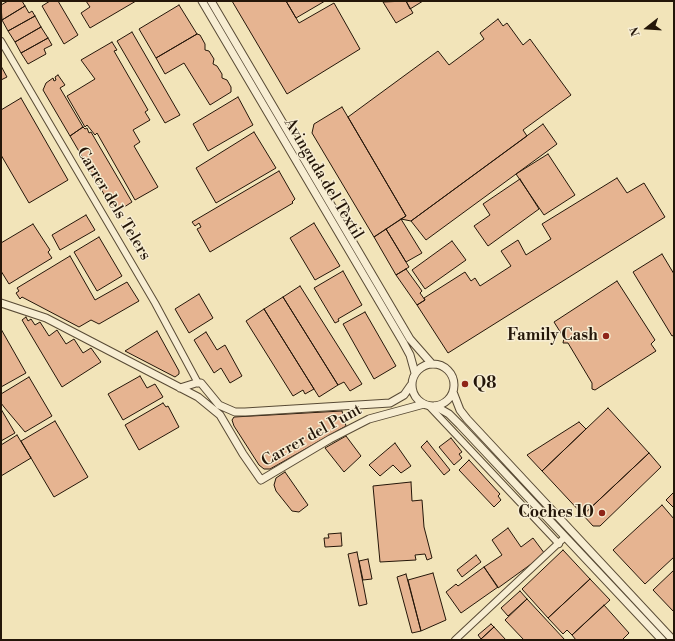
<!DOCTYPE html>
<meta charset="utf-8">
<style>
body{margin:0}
#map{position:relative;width:675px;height:641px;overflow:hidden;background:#f2e4b9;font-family:"Libre Bodoni",serif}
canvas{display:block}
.frame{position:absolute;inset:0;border:2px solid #241609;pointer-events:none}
.north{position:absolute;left:627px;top:8px;width:40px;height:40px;-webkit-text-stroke:3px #f7edd2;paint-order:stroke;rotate:253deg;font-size:11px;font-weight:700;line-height:16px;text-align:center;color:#241609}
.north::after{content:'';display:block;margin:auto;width:14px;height:18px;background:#241609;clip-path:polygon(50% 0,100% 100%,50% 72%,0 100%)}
</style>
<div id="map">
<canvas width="675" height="641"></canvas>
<div class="frame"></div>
<div class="north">N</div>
</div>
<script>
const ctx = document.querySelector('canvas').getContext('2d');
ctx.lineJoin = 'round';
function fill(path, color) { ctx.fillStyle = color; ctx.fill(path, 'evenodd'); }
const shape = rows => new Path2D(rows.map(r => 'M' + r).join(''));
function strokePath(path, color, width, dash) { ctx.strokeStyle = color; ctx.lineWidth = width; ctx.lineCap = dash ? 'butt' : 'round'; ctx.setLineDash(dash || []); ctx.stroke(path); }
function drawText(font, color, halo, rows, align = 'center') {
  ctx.font = font + ' "Libre Bodoni",serif'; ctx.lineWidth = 3; ctx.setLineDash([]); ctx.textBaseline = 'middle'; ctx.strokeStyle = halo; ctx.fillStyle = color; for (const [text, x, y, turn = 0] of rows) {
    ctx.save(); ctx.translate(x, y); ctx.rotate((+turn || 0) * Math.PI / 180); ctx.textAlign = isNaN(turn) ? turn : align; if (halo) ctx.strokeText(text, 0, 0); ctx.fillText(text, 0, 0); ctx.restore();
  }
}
const building = shape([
 [8,1,22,1,25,6,2,20,1,5,8,1],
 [50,1,58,1,78,35,64,44,42,6,50,1],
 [86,1,136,1,90,28,81,13,90,7,86,1],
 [232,1,286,1,299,23,334,3,360,49,287,94,232,1],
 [286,1,325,1,296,18,286,1],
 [406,1,413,13,396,23,383,2,406,1],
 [406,1,423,1,410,9,406,1],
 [179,5,197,34,156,58,139,29,179,5],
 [25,6,29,13,32,11,35,16,8,31,2,20,25,6],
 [35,16,41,27,15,42,8,31,35,16],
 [498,19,503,26,507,23,523,45,530,39,571,95,523,130,527,136,411,221,401,219,406,216,348,117,438,51,449,65,484,39,480,33,498,19],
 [41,27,48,38,21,53,15,42,41,27],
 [132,32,180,115,165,123,117,41,132,32],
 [197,34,200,35,205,44,205,50,209,51,214,59,213,64,217,66,222,74,222,78,227,80,231,87,231,92,210,105,184,63,165,74,156,58,197,34],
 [48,38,52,45,44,49,46,54,28,64,21,53,48,38],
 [112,42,117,50,114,51,148,110,145,112,150,120,133,130,140,142,134,146,158,187,135,200,97,133,95,135,87,125,85,127,67,96,95,79,81,60,112,42],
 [1,66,7,77,1,80,1,66],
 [58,75,65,85,60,88,83,127,70,136,43,90,46,83,53,78,54,81,56,80,55,77,58,75],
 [238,97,253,125,208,151,193,124,238,97],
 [21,98,68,180,29,203,1,155,1,110,21,98],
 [342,107,406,216,374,237,312,133,314,124,342,107],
 [543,124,557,144,426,240,411,221,543,124],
 [83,127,85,129,87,128,89,133,91,132,132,202,115,213,70,136,83,127],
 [254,132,276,168,216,203,196,168,254,132],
 [548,154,575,195,544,215,516,174,548,154],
 [279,171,295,199,292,202,293,203,210,252,197,229,201,227,199,223,195,226,192,222,279,171],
 [617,178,627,193,644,183,665,217,448,353,417,305,425,300,424,298,465,272,471,281,475,278,480,286,511,266,501,251,518,240,526,255,551,239,542,224,617,178],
 [520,179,539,209,488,246,474,226,490,215,483,204,520,179],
 [86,215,95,230,60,250,52,235,86,215],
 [401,219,422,253,406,262,386,229,401,219],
 [314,223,340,266,315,280,290,238,314,223],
 [33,224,50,250,48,252,52,258,9,284,1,271,1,243,33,224],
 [386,229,409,267,396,275,374,237,386,229],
 [99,237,122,276,97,291,74,252,99,237],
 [452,241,466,260,425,289,412,270,452,241],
 [662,254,674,274,674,335,672,336,633,272,662,254],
 [70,256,95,300,127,282,139,301,99,324,91,320,79,327,22,297,20,299,16,293,19,291,17,288,70,256],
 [406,269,422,291,420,293,425,300,417,305,396,275,406,269],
 [343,271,362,305,338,319,339,321,335,323,314,288,343,271],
 [617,281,655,340,651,344,656,351,595,390,592,389,592,383,568,343,563,343,564,338,554,322,617,281],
 [300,286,362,384,350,391,344,382,338,385,283,297,300,286],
 [199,294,213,318,189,333,175,309,199,294],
 [283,297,338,385,319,397,264,309,283,297],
 [264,309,314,389,305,394,303,390,293,396,246,321,264,309],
 [365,312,396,366,374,379,343,324,365,312],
 [26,317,28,321,31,319,35,325,40,322,49,336,57,330,66,344,74,339,83,353,91,348,101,362,62,387,22,320,26,317],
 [1,329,26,373,1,387,1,329],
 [157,331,179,371,179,374,175,377,125,351,157,331],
 [206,332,217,350,225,345,242,376,230,383,221,368,214,373,194,340,206,332],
 [140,376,147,388,155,384,163,397,123,420,108,394,140,376],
 [29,377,52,416,25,432,4,407,1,403,1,394,29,377],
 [163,403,166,407,168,406,179,427,139,450,125,425,163,403],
 [608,408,649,453,583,515,542,471,608,408],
 [1,409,15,433,1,441,1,409],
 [342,411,346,426,270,469,264,469,259,465,234,426,232,420,234,417,342,411],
 [55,421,88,477,54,497,21,441,55,421],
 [579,422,586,429,542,471,527,455,579,422],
 [17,435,31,458,1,476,1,445,17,435],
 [346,436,361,456,344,472,325,448,346,436],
 [451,438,462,452,459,454,462,458,454,465,439,447,451,438],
 [427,441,450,470,444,475,421,447,427,441],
 [395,443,411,466,401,473,393,465,380,476,369,465,395,443],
 [649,453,661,467,600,526,593,526,583,515,649,453],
 [469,460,500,494,498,496,501,500,494,507,459,470,469,460],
 [285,472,308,505,299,512,292,511,276,491,274,485,276,478,285,472],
 [411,482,412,501,422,500,424,527,432,558,427,560,425,554,415,555,416,560,380,562,373,486,411,482],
 [674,492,674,508,666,500,674,492],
 [662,505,674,519,674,557,645,584,613,550,662,505],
 [508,528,521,547,533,538,545,554,498,588,484,567,502,555,492,540,508,528],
 [341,533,342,546,325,547,324,538,329,538,328,534,341,533],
 [563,550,590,579,548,618,522,589,563,550],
 [357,552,367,604,359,606,348,554,357,552],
 [476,555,481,562,462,577,457,570,476,555],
 [368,559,372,579,363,580,359,561,368,559],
 [484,567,498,587,461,613,446,592,456,584,458,586,484,567],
 [674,570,674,612,653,590,674,570],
 [433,573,446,620,421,631,408,580,433,573],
 [406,574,421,631,412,633,397,577,406,574],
 [590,579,610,600,572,635,567,630,563,634,548,618,590,579],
 [520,591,527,599,508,616,501,608,520,591],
 [527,599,565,640,524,640,505,620,527,599],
 [604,605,629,633,622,640,576,640,572,635,604,605],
 [491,624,494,627,481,639,478,635,491,624],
 [494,627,506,640,482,640,481,639,494,627]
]);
fill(building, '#e6b491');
strokePath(building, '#241609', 1);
const minor = shape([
 [1,41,155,303,198,383],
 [429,406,559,544],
 [455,640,565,537]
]);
const tertiary = shape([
 [202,1,403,342,410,355,415,373],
 [211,1,410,339,432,364],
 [1,303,46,318,198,397,220,415,243,454,261,480,330,439,369,419,424,404],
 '412 385a21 21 0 1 1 42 0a21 21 0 1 1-42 0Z',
 [180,388,196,383,201,383,219,405,235,412,245,412,390,403,404,395,411,385],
 [453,392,460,410,467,419,673,640],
 [435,406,449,414,460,425,662,640]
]);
strokePath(minor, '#584a35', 8);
strokePath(tertiary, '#584a35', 9);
strokePath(minor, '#f7edd2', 6);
strokePath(tertiary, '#f7edd2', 7);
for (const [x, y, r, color] of [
 [606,336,4,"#8f2418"],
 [465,384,4,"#8f2418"],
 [602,513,4,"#8f2418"]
]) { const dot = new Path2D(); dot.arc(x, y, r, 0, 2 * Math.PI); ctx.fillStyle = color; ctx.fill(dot); strokePath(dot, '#f7edd2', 1.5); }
drawText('16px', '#241609', '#f7edd2', [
 ["Avinguda del Tèxtil",323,179,59],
 ["Carrer dels Telers",113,204,59],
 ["Carrer del Punt",312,436,-29]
]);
drawText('bold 16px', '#241609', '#f7edd2', [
 ["Family Cash",598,336],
 ["Q8",473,384,"left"],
 ["Coches 10",594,513]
], 'right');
</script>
